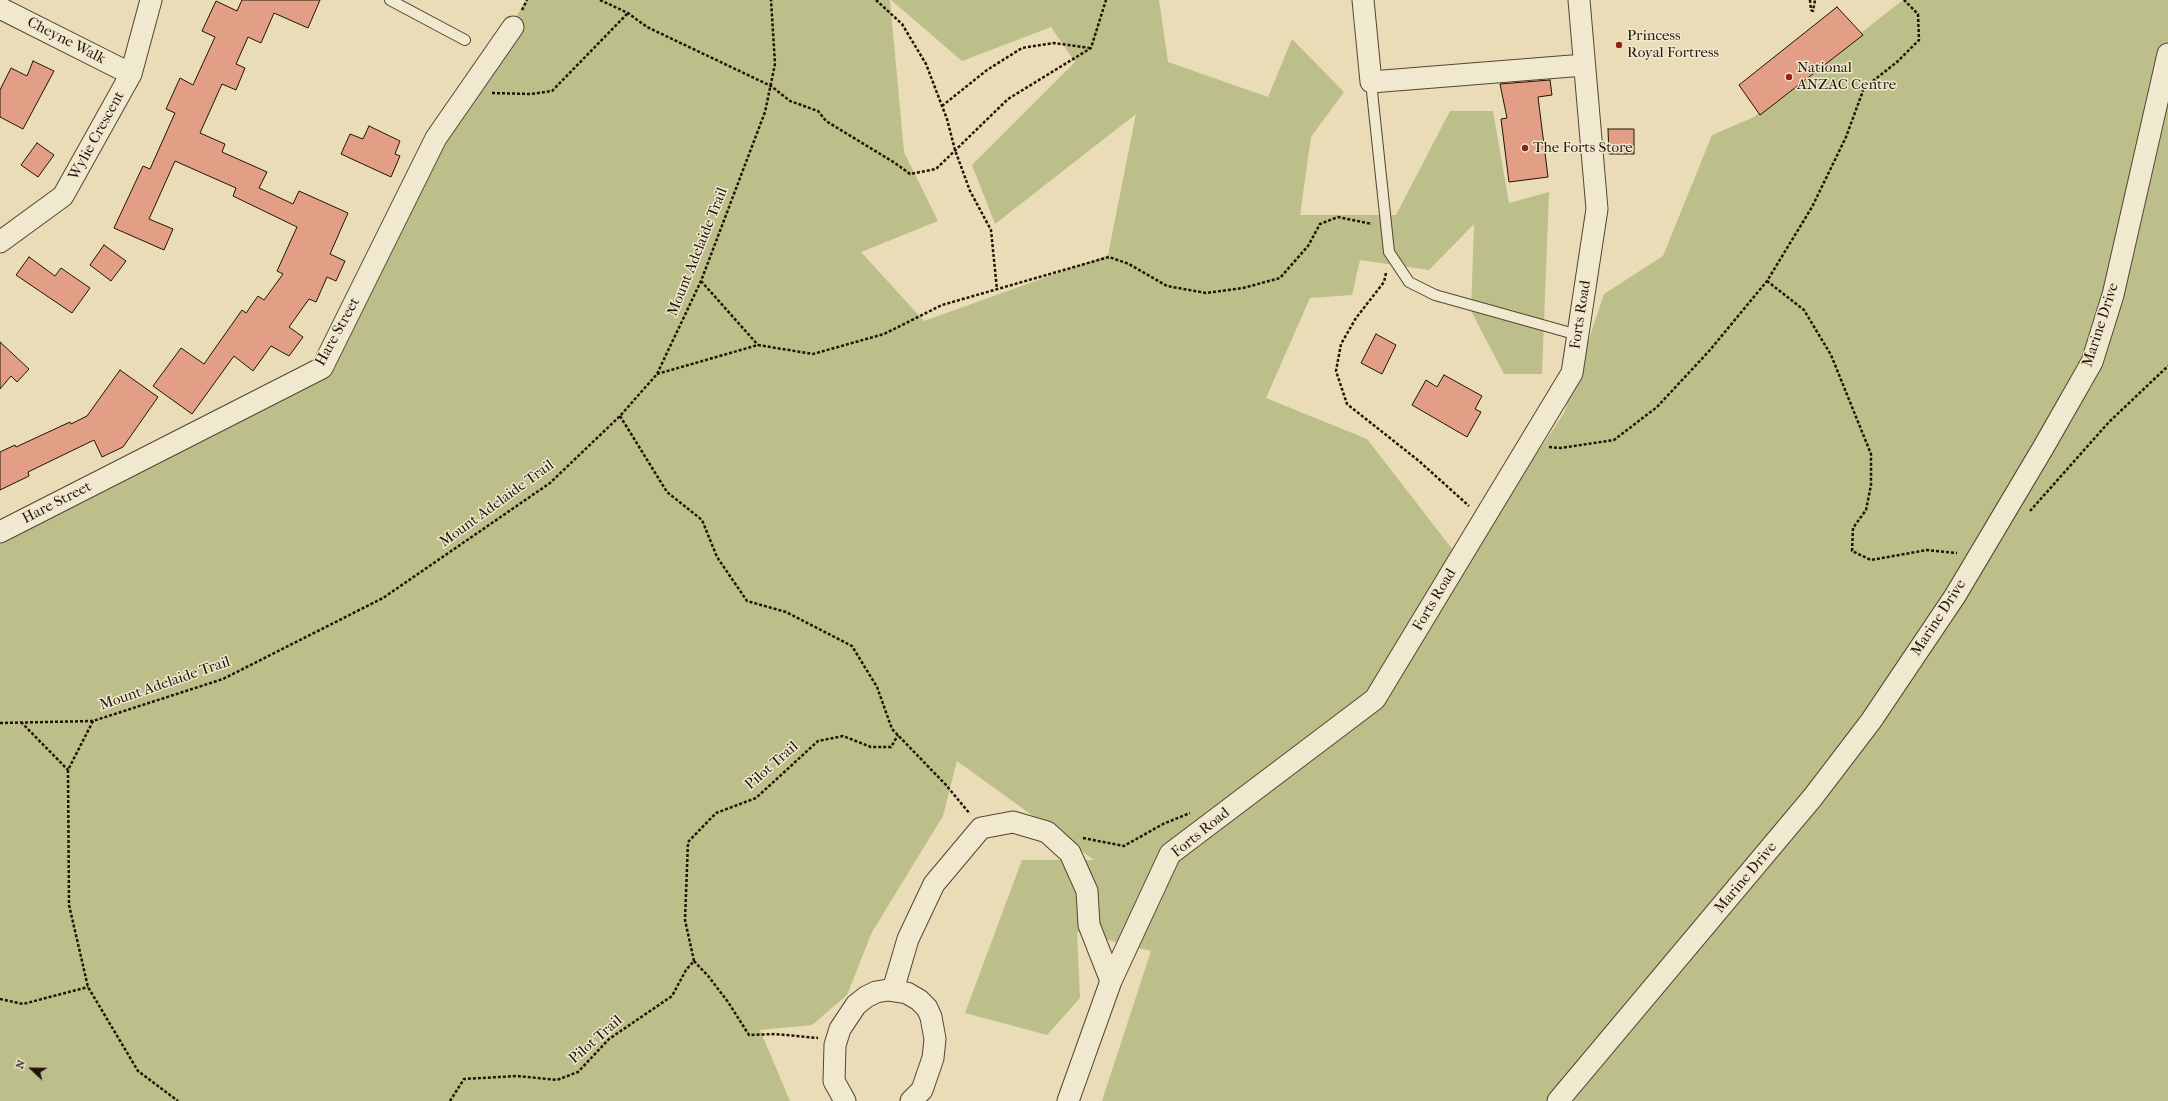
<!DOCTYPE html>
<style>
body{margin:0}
#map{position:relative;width:2168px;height:1101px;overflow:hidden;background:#e9dcb7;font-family:"IM FELL French Canon",serif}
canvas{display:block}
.north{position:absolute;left:12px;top:1049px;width:40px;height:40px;-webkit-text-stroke:3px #f1e8d0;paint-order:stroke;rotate:292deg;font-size:11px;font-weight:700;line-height:16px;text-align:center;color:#221405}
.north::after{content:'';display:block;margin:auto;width:14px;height:18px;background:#221405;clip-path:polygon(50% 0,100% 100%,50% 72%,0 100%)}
</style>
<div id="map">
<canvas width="2168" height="1101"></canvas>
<div class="north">N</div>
</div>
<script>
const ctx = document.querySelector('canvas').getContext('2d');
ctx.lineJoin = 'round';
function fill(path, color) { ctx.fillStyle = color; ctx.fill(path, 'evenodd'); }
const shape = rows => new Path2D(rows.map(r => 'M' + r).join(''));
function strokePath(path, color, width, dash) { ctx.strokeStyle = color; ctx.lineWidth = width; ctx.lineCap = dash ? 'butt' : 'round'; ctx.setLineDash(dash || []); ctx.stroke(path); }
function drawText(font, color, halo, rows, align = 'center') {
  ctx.font = font + ' "IM FELL French Canon",serif'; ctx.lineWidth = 3; ctx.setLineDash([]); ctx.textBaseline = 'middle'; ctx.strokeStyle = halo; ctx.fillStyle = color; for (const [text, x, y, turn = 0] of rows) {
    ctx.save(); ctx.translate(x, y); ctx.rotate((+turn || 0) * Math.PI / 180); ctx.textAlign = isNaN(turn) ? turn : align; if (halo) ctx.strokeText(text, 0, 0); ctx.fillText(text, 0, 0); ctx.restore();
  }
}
fill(shape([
 [526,0,890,0,904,152,938,221,861,252,924,321,1108,255,1136,114,995,224,972,165,1075,62,1051,27,962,61,891,0,1159,0,1168,62,1268,97,1292,39,1344,92,1311,137,1300,215,1396,215,1450,111,1493,111,1509,203,1549,192,1542,374,1504,374,1471,311,1474,224,1429,270,1360,260,1352,295,1310,298,1266,398,1367,439,1463,563,1564,413,1604,294,1663,256,1712,135,1754,117,1903,0,2168,0,2168,1101,1102,1101,1151,951,1077,932,1080,998,1047,1035,965,1013,1022,860,1094,860,957,761,943,816,872,932,847,995,812,1025,760,1030,790,1101,0,1101,0,532,312,373]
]), '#bcbf8a');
const building = shape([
 [242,0,320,0,308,28,274,13,261,43,248,37,236,64,245,68,236,90,222,84,200,133,225,144,222,152,267,172,259,188,293,204,299,191,348,213,330,254,345,261,336,281,327,277,316,302,309,299,289,327,303,337,289,356,271,346,253,371,234,356,192,414,153,386,181,348,204,364,242,310,246,313,258,296,264,300,283,274,277,271,297,227,233,196,236,188,175,161,149,219,173,229,164,250,114,228,143,166,150,169,175,113,166,109,180,78,193,85,215,37,202,31,216,1,237,11,242,0],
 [1837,7,1863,35,1760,115,1739,85,1837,7],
 [33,61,54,71,23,129,0,117,0,90,11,68,27,76,33,61],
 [1550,80,1552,95,1538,97,1548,177,1509,182,1501,119,1507,118,1500,84,1550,80],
 [369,126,400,141,395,154,400,156,391,177,341,154,350,134,363,139,369,126],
 [1608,129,1634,129,1634,154,1609,154,1608,129],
 [37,143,54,155,38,177,21,165,37,143],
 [104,245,126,261,111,281,90,265,104,245],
 [29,257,55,276,61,268,90,288,72,313,16,275,29,257],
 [1376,334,1396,345,1382,374,1361,363,1376,334],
 [0,342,29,369,17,382,11,376,0,389,0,342],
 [120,370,158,397,123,447,102,457,94,440,28,472,29,476,0,490,0,452,15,445,16,447,70,422,71,424,87,416,120,370],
 [1444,375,1482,396,1475,409,1481,412,1467,437,1412,405,1426,380,1437,387,1444,375]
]);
fill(building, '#e39e86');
strokePath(building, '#221405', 1);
const service = shape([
 [390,0,465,40],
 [1371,82,1389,252,1409,282,1435,295,1578,335]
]);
const minor = shape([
 [1363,0,1371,82,1584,65],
 [0,8,131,74],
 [0,242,63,196,131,74,151,0],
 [0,532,322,368,436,138,513,27],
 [893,990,908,939,934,884,981,828,1013,822,1047,832,1070,853,1087,891,1089,925,1111,981],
 [845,1101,834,1081,835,1045,840,1029,856,1005,866,997,876,992,888,990,907,993,919,1000,927,1008,931,1017,935,1039,933,1058,922,1090,911,1101],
 [1068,1101,1111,981,1170,854,1375,699,1572,373,1597,209,1579,0],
 [1558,1101,1813,797,1871,721,1955,596,2043,448,2092,362,2113,295,2168,54]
]);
strokePath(service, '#544632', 12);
strokePath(minor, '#544632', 23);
strokePath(shape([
 [600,0,628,13,647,27,771,86,790,101,818,111,826,121,895,163,910,174,936,169,1008,99,1091,48,1106,0],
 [876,0,902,24,926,64,947,119,955,150,970,191,991,230,997,290],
 [1810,0,1811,10,1813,11,1815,0],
 [522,10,527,0],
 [492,93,531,94,552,91,628,13],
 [942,106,987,70,1022,48,1054,43,1090,48],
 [1386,273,1384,282,1356,318,1341,344,1336,371,1347,404,1419,461,1469,506],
 [701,281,758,345],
 [1767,281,1804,310,1831,355,1871,454,1871,485,1866,510,1853,528,1852,551,1871,560,1927,550,1957,553],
 [657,374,758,345,813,354,884,334,942,305,1109,257,1129,264,1167,286,1206,293,1243,288,1280,278,1308,246,1320,224,1338,217,1372,224],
 [620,416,667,492,702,520,717,557,747,601,786,612,852,646,877,687,892,729,946,785,970,814],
 [1549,447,1561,448,1614,440,1657,407,1710,350,1767,281,1812,207,1846,137,1864,88,1897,62,1919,40,1918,14,1904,0],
 [2030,511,2109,422,2168,366],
 [93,721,68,770,69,905,88,987,138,1071,178,1101],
 [21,722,68,770],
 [0,723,93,721,223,679,383,598,550,483,620,416,657,374,701,281,765,112,775,64,771,0],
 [1083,838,1124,846,1163,824,1190,813],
 [694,961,709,977,728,1002,749,1035,775,1034,818,1038],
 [0,999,23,1004,88,987],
 [450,1101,464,1079,517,1076,557,1080,578,1072,609,1039,672,996,686,970,694,961,685,920,688,842,716,813,756,798,818,741,843,736,871,747,891,747,898,735]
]), '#221405', 2.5, [3, 2]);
strokePath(service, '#f1e8d0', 10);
strokePath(minor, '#f1e8d0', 21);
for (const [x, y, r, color] of [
 [1619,45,4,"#8f2418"],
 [1789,77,4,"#8f2418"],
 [1525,148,4,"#8f2418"]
]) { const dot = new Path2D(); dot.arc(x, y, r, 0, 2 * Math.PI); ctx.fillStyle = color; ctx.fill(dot); strokePath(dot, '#f1e8d0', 1.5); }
drawText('15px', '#221405', '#f1e8d0', [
 ["Princess",1627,36],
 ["Royal Fortress",1627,53],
 ["National",1797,68],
 ["ANZAC Centre",1797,85],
 ["The Forts Store",1533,148]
], 'left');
drawText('15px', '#221405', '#f1e8d0', [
 ["Cheyne Walk",66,41,27],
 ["Wylie Crescent",97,136,-61],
 ["Mount Adelaide Trail",698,252,-68],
 ["Forts Road",1581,315,-81],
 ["Marine Drive",2101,325,-72],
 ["Hare Street",338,332,-61],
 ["Hare Street",57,503,-27],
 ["Mount Adelaide Trail",497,504,-36],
 ["Forts Road",1435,600,-59],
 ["Marine Drive",1939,618,-57],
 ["Mount Adelaide Trail",165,684,-19],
 ["Pilot Trail",772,766,-41],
 ["Forts Road",1201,833,-39],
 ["Marine Drive",1746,878,-50],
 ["Pilot Trail",596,1040,-41]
]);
</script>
